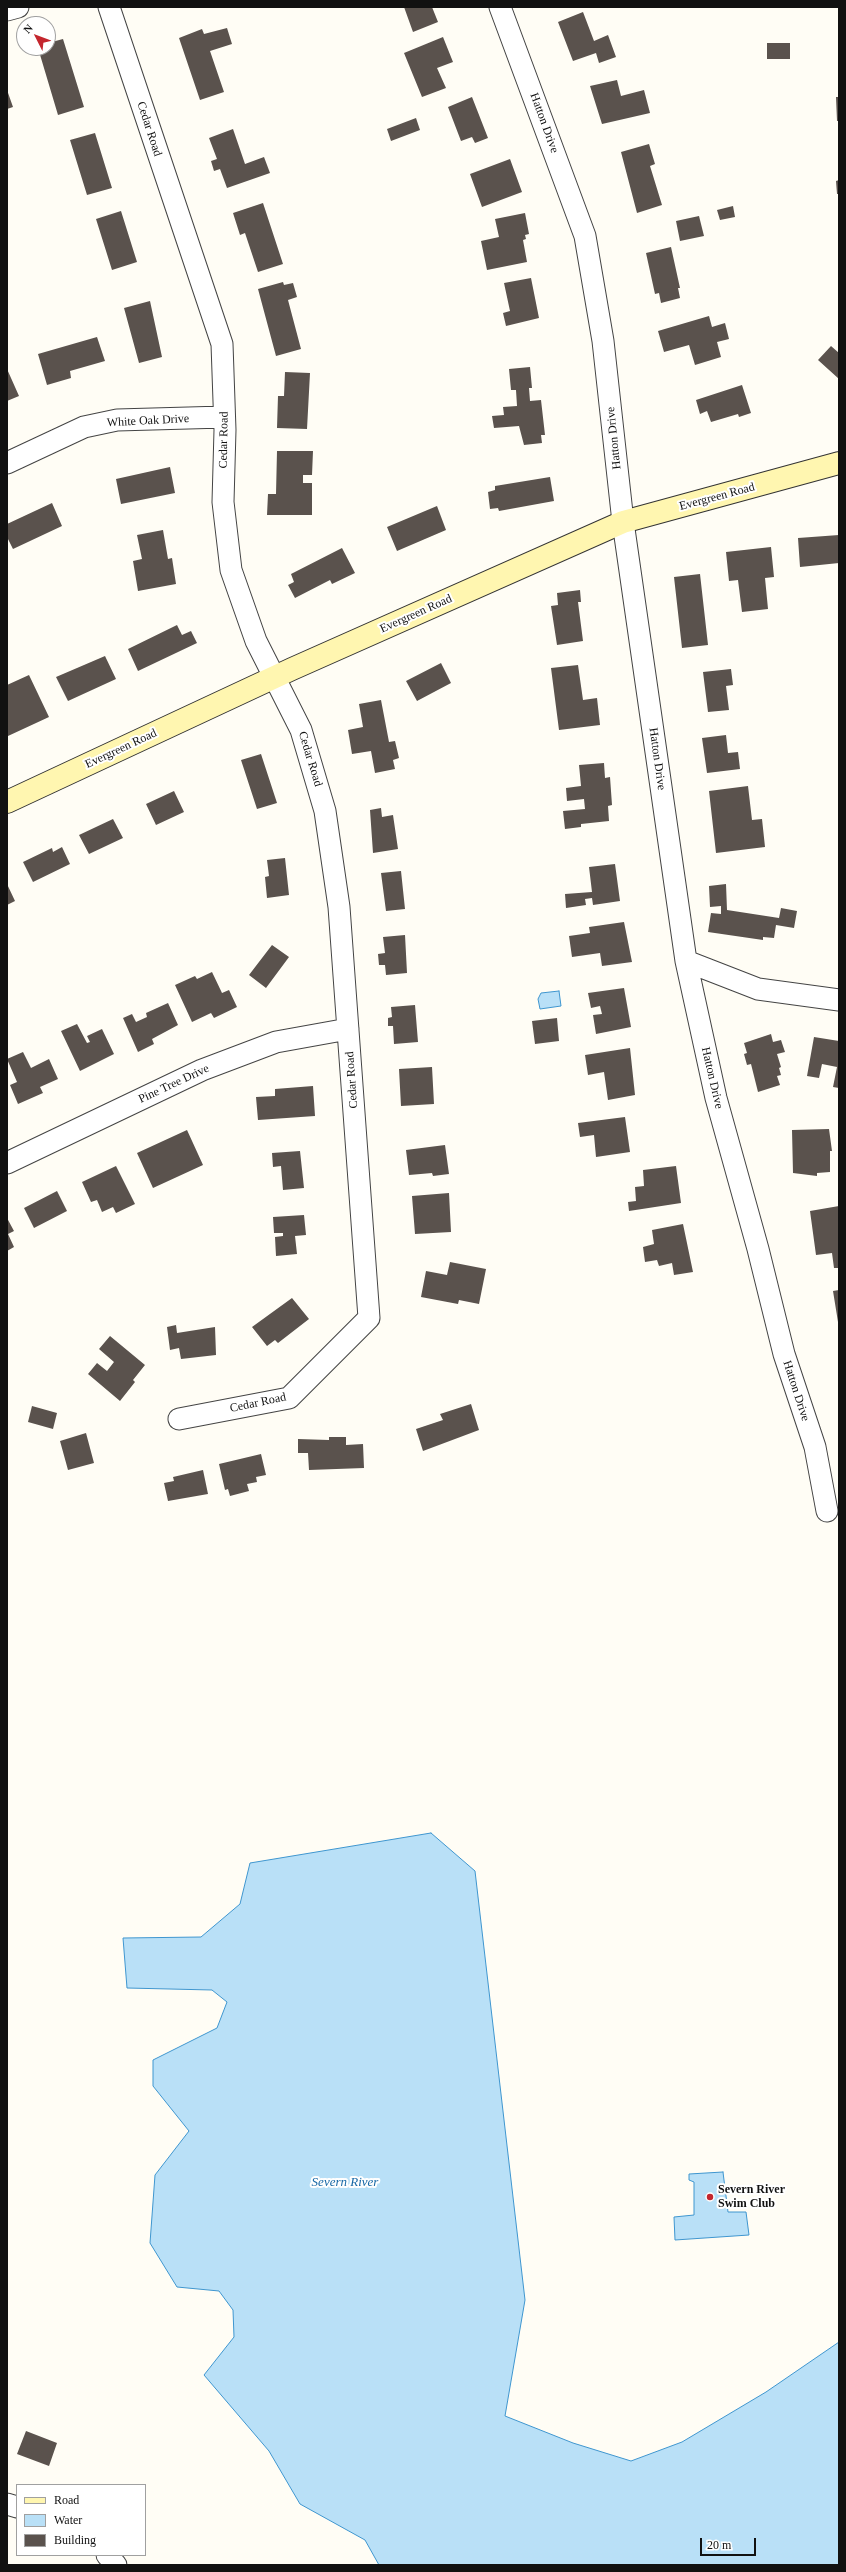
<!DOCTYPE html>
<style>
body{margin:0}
#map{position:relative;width:846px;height:2572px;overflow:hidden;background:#fffdf5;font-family:"Times New Roman",serif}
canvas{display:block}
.frame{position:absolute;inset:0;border:8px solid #111;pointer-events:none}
.legend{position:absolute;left:16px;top:2484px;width:130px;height:72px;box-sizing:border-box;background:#fff;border:1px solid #a0a0a0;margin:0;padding:5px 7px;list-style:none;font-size:12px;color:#111}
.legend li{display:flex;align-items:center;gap:8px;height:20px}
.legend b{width:20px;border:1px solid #a0a0a0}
.north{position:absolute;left:16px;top:16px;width:40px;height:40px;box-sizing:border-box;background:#fff;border:1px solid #a0a0a0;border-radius:50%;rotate:312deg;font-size:11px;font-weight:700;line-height:16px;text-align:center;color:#111}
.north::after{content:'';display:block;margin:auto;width:14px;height:18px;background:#c4262e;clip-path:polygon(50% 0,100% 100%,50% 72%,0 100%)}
.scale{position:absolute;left:700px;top:2538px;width:56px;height:18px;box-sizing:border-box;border:2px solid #111;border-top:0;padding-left:5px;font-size:12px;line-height:14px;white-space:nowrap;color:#111;-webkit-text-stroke:3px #fff;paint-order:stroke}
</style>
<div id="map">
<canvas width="846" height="2572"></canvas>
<div class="frame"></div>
<ul class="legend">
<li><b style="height:5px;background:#fff6b0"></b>Road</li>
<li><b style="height:11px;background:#b9e0f7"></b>Water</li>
<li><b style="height:11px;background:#5a524d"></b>Building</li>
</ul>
<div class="north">N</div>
<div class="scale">20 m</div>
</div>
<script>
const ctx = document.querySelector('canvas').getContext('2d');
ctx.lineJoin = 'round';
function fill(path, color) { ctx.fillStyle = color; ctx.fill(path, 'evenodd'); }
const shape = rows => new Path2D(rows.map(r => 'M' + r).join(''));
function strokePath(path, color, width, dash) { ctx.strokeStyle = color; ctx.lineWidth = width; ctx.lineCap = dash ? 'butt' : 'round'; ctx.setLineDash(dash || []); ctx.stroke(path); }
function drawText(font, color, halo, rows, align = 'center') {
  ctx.font = font + ' "Times New Roman",serif'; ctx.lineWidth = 4; ctx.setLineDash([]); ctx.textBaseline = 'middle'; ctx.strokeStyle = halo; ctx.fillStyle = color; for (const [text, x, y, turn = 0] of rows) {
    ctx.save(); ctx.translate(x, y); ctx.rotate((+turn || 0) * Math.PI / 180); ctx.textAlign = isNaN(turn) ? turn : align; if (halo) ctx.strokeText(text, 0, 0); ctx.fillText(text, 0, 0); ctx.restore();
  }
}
const water = shape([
 [559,991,561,1006,540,1009,538,999,541,993,559,991],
 [431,1833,475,1871,525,2300,505,2416,573,2443,631,2461,682,2442,766,2392,839,2342,839,2565,379,2565,365,2540,300,2504,269,2451,204,2375,234,2337,233,2310,219,2291,177,2287,150,2243,155,2175,189,2131,153,2086,153,2060,217,2028,227,2002,212,1990,127,1988,123,1938,201,1937,240,1904,250,1863,431,1833],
 [723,2172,728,2212,746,2212,749,2235,675,2240,674,2217,694,2215,694,2182,689,2180,689,2174,723,2172]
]);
fill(water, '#b9e0f7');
strokePath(water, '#3f96cf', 1);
fill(shape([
 [404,7,432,7,438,22,413,32],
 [583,12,594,41,608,35,616,57,599,63,596,53,573,61,558,22],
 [227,28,232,44,210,51,224,92,200,100,179,38,202,29,204,34],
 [443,37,453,62,437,68,446,88,422,97,404,53],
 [63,39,84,107,58,115,38,48,48,48,48,43],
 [767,43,790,43,790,59,767,59],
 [617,80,621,96,644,90,650,113,602,124,590,86],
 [7,90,13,107,7,109],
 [472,97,488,138,475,143,472,137,461,141,448,107],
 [836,97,839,97,839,121,837,121],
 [416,118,420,130,391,141,387,129],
 [233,129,245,164,264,157,270,173,227,188,220,169,214,171,211,161,217,159,209,138],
 [95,133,112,188,87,195,70,140],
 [649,144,655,164,650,166,662,205,637,213,621,152],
 [510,159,522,192,482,207,470,174],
 [839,180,839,194,837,194,836,181],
 [263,203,283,264,258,272,245,233,240,235,233,213],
 [733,206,735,217,720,220,717,210],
 [121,211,137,262,112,270,96,219],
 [525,213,529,234,525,235,526,239,523,240,527,262,487,270,481,241,499,237,495,219],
 [699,216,704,236,680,241,676,221],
 [671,247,680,288,678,288,680,298,661,303,659,293,655,294,646,253],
 [531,278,539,318,506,326,503,313,510,311,504,283],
 [283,282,284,285,293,283,297,297,288,300,301,349,276,356,258,289],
 [150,301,162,357,139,363,124,308],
 [709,316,712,327,725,323,729,339,717,342,721,357,695,365,689,345,664,352,658,331],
 [97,337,105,361,70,371,71,378,47,385,38,354],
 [831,346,839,353,839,379,818,360],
 [530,367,532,388,529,388,530,401,541,400,545,435,541,435,542,443,524,445,519,426,494,428,492,416,504,415,503,407,517,406,516,390,511,390,509,369],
 [7,369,19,396,7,401],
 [285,372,310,373,307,429,277,428,278,396,284,396],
 [742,385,751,413,739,417,738,414,711,422,707,411,700,414,696,400],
 [277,451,313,451,312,475,303,475,303,483,312,483,312,515,267,515,268,494,276,494],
 [170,467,175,493,121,504,116,479],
 [550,477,554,501,499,511,498,508,490,509,488,492,495,490,495,486],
 [52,503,62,526,13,549,7,537,7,524],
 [437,506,446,530,397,551,387,527],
 [163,530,168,559,172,558,176,584,138,591,133,561,142,559,137,535],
 [839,535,839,563,800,567,798,538],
 [771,547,774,577,765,578,768,609,742,612,738,580,729,581,726,552],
 [342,548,355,573,332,584,330,580,295,598,288,585,294,582,291,574],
 [700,574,708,645,682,648,674,577],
 [580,590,581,602,578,602,583,641,557,645,551,606,558,605,557,593],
 [177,625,182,635,191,631,197,643,138,671,128,649],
 [105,656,116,679,68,701,56,677],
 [441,663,451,683,417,701,406,681],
 [578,665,583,700,597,698,600,725,559,730,551,668],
 [731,669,733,685,726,686,729,710,708,712,703,672],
 [29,675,49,717,8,736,7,685],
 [381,700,389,742,395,741,399,758,393,760,395,769,375,773,371,751,352,754,348,730,363,727,359,704],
 [726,735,728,753,738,752,740,769,707,773,702,738],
 [261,754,277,803,257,809,241,760],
 [604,763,605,778,610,777,612,805,608,806,609,821,581,824,581,827,565,829,563,811,585,809,584,799,567,801,566,788,581,786,579,765],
 [748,786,752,820,762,819,765,847,716,853,709,791],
 [174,791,184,812,156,825,146,804],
 [381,808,382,817,393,815,398,849,373,853,370,810],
 [113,819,123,838,89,854,79,835],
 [62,847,70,864,33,882,23,862,52,848,53,852],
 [285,858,289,895,267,898,265,877,269,876,267,860],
 [615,864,620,901,593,905,592,898,585,899,586,905,566,908,565,894,592,892,589,867],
 [401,871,405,909,386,911,381,873],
 [7,884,15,901,7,905],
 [726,884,727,910,779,918,781,908,797,911,794,928,776,925,774,938,763,937,763,940,708,932,711,913,721,914,721,906,710,907,709,886],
 [624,922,632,962,602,966,600,953,572,957,569,936,590,933,589,927],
 [405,935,407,973,386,975,385,965,379,965,378,954,385,953,383,937],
 [272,945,289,957,266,988,249,975],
 [212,972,222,993,229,990,237,1007,214,1018,211,1013,192,1022,175,985,195,976,197,979],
 [624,988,631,1027,596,1034,593,1015,602,1014,600,1006,591,1008,588,993],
 [168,1003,178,1025,152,1039,154,1044,138,1052,123,1018,132,1014,136,1022,147,1017,146,1013],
 [415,1005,418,1042,394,1044,393,1026,388,1026,388,1018,392,1017,391,1007],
 [557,1018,559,1041,535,1044,532,1021],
 [77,1024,87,1043,90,1042,87,1036,102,1029,114,1054,80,1071,61,1031],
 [771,1034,773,1042,781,1040,785,1052,777,1054,781,1067,779,1068,781,1075,777,1076,780,1085,758,1092,751,1064,747,1065,744,1054,747,1053,744,1043],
 [814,1037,839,1041,839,1088,833,1087,837,1067,822,1064,819,1078,807,1076],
 [630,1048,635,1095,608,1100,604,1072,588,1075,585,1055],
 [23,1052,31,1068,49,1059,58,1079,40,1087,43,1093,18,1104,10,1085,17,1082,7,1059],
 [432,1067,434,1104,401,1106,399,1069],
 [313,1086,315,1116,258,1120,256,1097,275,1096,275,1089],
 [625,1117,630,1152,596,1157,594,1135,580,1137,578,1123],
 [829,1129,832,1151,830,1151,830,1172,817,1173,817,1176,793,1173,792,1130],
 [187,1130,203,1165,153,1188,137,1153],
 [445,1145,449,1174,433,1176,432,1173,409,1175,406,1150],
 [300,1151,304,1188,283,1190,281,1166,273,1167,272,1153],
 [116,1166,135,1204,116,1213,113,1207,102,1212,97,1200,91,1202,82,1182],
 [676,1166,681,1203,629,1211,628,1202,636,1201,635,1187,644,1186,643,1170],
 [57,1191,67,1211,34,1228,24,1208],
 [449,1193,451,1232,415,1234,412,1196],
 [839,1206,839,1268,834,1268,832,1253,816,1255,810,1211],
 [304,1215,306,1235,295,1236,297,1254,276,1256,275,1237,283,1236,283,1233,274,1233,273,1217],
 [7,1218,14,1231,8,1234,14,1247,7,1251,7,1257],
 [683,1224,693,1272,674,1275,672,1263,659,1266,657,1260,645,1262,643,1247,654,1244,652,1230],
 [450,1262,486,1269,479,1304,459,1300,458,1304,421,1297,426,1271,447,1275],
 [839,1290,839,1322,838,1322,833,1291],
 [292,1298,309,1319,278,1343,275,1340,267,1346,252,1327],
 [176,1325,177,1333,215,1327,216,1355,181,1359,179,1348,170,1350,167,1327],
 [110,1336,145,1365,133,1380,135,1382,120,1401,88,1374,97,1363,107,1371,114,1362,99,1349],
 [471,1404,479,1430,423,1451,416,1429,443,1420,440,1414],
 [32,1406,57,1413,53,1429,28,1422],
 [86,1433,94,1463,68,1470,60,1441],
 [329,1437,346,1437,346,1445,363,1444,364,1468,309,1470,308,1453,298,1453,298,1439,329,1440],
 [261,1454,266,1475,256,1477,257,1482,247,1484,249,1491,230,1496,228,1489,225,1490,219,1464],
 [203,1470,208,1494,168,1501,164,1483,174,1481,173,1477],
 [26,2431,57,2443,49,2466,17,2454]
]), '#5a524d');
const street = shape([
 [109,7,222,344,225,430,223,502,231,570,256,641,301,730,325,811,339,907,369,1318,289,1398,179,1419],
 [500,7,585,236,603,341,623,522,686,961,716,1098,758,1249,784,1354,815,1447,827,1511],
 [7,10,18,7],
 [7,463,84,427,117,420,224,417],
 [686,961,758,989,839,1000],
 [7,1163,202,1070,276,1042,348,1029],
 [7,2504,17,2507],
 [107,2555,116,2565]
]);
const secondary = shape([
 [7,802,292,669,623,522,839,463]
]);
strokePath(street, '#444', 23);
strokePath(secondary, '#333', 24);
strokePath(street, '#fff', 21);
strokePath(secondary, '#fff6b0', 22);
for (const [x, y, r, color] of [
 [710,2197,4,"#c4262e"]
]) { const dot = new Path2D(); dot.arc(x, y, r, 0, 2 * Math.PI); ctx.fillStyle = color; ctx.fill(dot); strokePath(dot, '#fff', 1.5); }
drawText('12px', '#111', '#fff', [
 ["Hatton Drive",544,123,70],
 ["Cedar Road",149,129,72],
 ["White Oak Drive",148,421,-3],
 ["Hatton Drive",614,438,-96],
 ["Cedar Road",224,440,-89],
 ["Evergreen Road",717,497,-15],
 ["Evergreen Road",416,614,-24],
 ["Evergreen Road",121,749,-25],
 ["Cedar Road",310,759,73],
 ["Hatton Drive",657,759,82],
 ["Hatton Drive",712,1078,77],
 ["Cedar Road",352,1080,-94],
 ["Pine Tree Drive",174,1084,-25],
 ["Hatton Drive",796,1391,72],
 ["Cedar Road",258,1403,-12]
]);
drawText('bold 12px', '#111', '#fff', [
 ["Severn River",718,2190],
 ["Swim Club",718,2204]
], 'left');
drawText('italic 13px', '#1768a6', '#fff', [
 ["Severn River",345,2183]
]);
</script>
